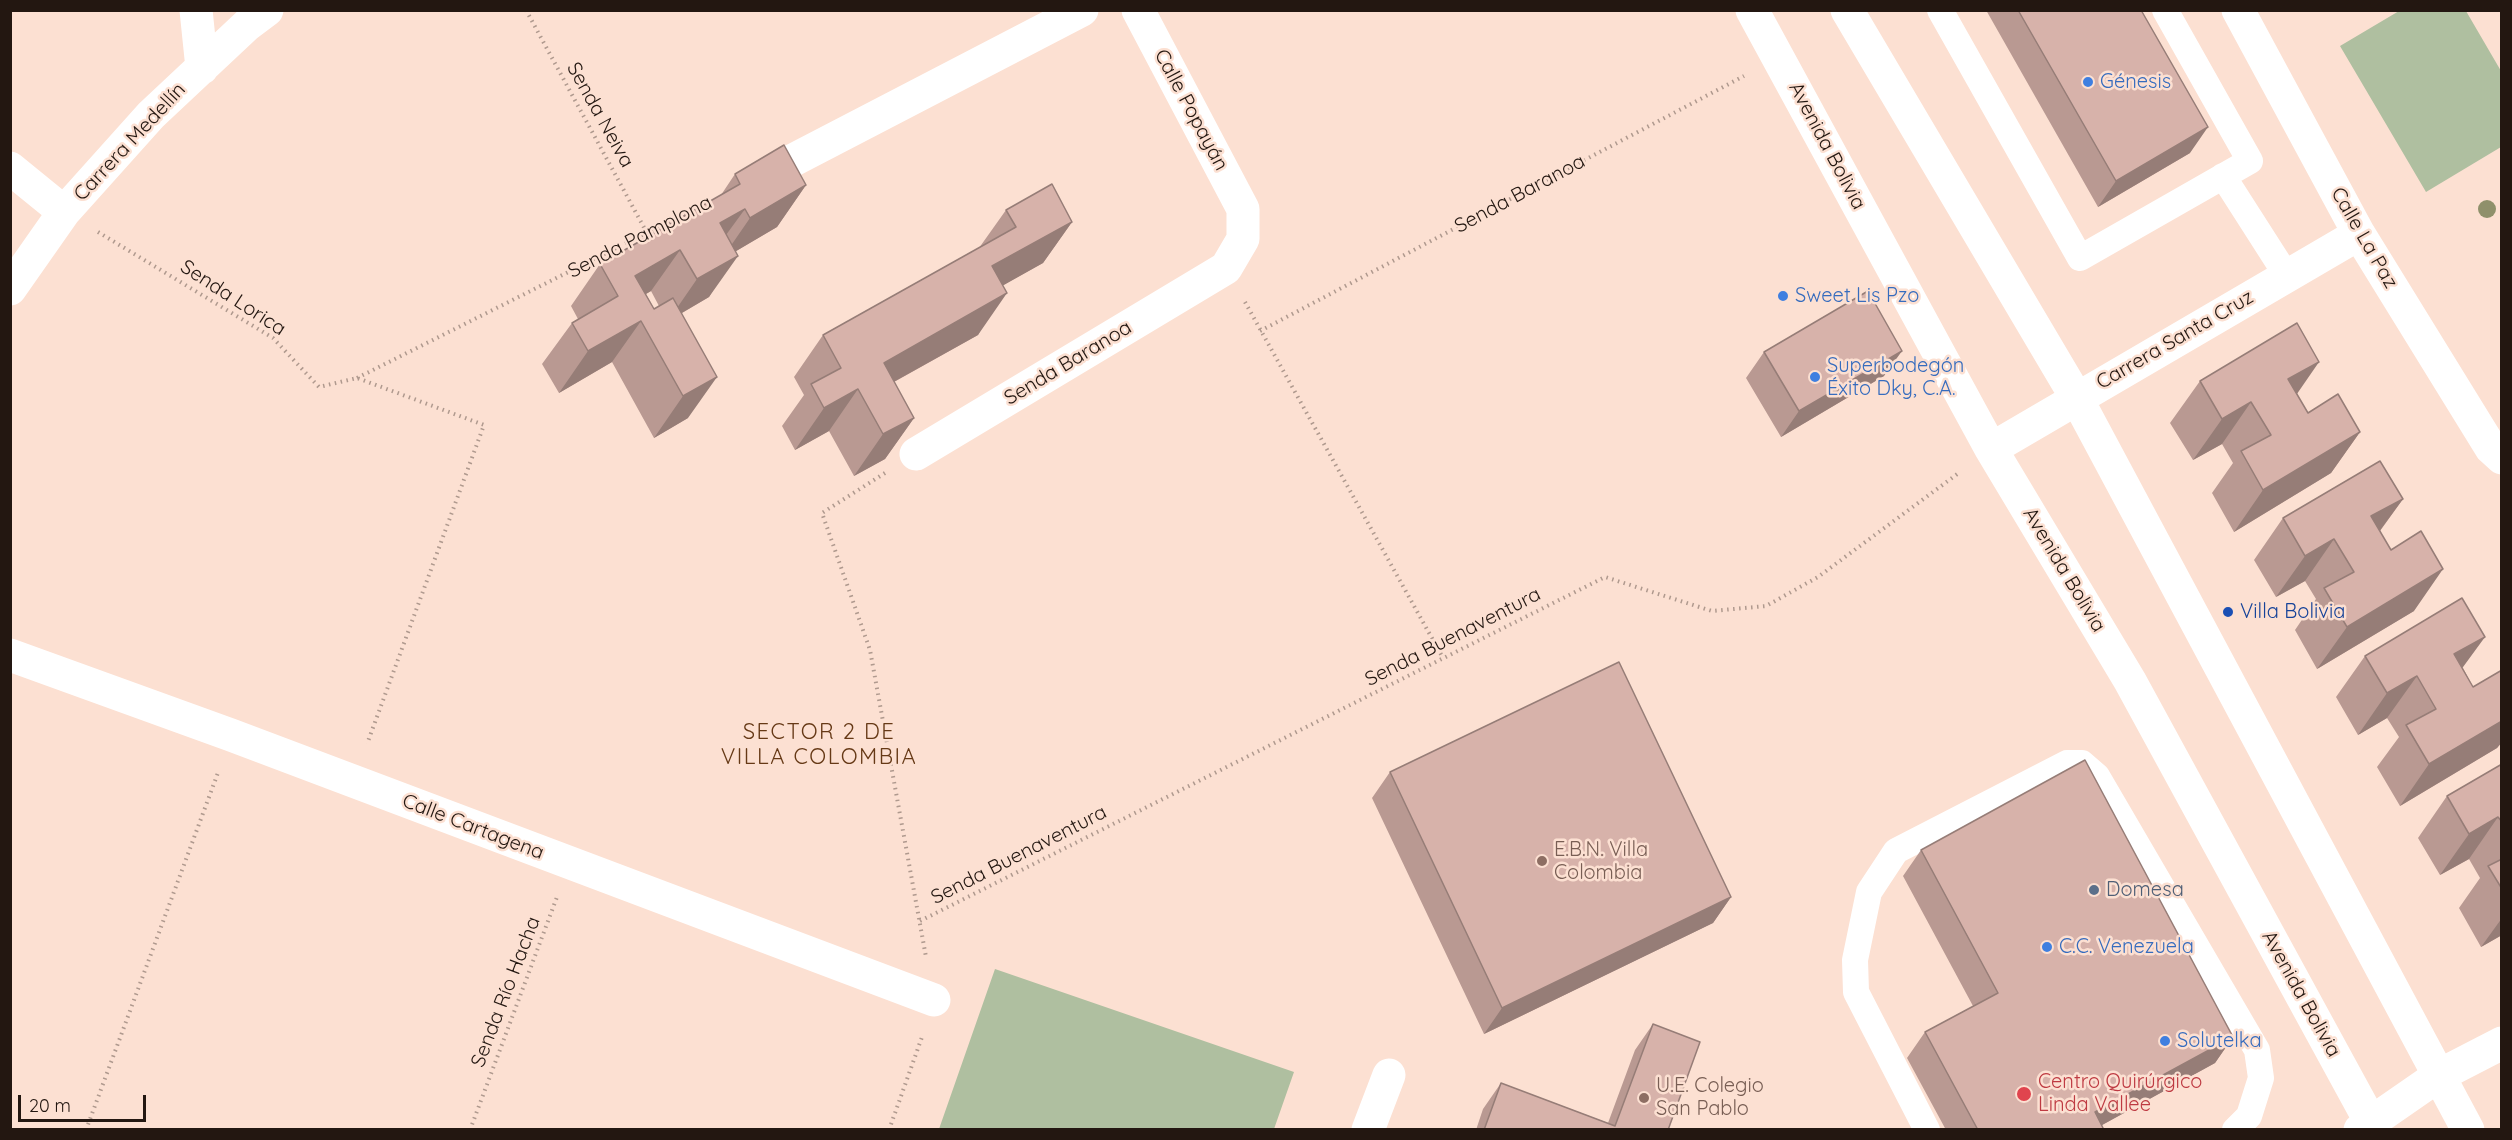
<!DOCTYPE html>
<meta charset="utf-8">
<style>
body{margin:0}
#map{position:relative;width:2512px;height:1140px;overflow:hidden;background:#fce0d2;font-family:Quicksand,sans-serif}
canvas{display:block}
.frame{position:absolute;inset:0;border:12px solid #231711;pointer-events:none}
.scale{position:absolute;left:18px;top:1095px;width:128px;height:27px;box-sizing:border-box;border:3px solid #231711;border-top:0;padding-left:8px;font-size:18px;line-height:21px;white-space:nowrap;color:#231711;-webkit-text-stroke:4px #fce0d2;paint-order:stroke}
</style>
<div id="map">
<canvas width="2512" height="1140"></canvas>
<div class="frame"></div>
<div class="scale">20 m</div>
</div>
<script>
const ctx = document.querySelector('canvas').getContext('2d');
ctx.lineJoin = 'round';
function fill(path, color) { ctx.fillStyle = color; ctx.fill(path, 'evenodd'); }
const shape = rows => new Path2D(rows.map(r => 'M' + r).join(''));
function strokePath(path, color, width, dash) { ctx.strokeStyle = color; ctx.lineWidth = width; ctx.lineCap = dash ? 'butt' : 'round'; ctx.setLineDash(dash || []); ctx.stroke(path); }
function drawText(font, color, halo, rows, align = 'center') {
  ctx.font = font + ' Quicksand,sans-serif'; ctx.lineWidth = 5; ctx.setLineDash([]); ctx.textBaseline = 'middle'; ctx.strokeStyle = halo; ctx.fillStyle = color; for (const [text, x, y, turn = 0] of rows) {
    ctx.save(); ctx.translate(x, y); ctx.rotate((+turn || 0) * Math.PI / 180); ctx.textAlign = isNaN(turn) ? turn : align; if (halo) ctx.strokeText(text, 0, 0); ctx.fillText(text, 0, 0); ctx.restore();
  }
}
fill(shape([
 [2399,11,2466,11,2501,71,2501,147,2426,192,2340,46],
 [995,969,1294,1072,1274,1129,939,1129]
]), '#afbfa0');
strokePath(shape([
 [526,10,647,233],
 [98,232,273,338,319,387,357,378,484,425,367,744],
 [1245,302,1443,658],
 [1260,331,1744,76],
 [357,378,702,205],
 [885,473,822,513,870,650,926,957],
 [920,921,1605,577,1712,611,1766,606,1818,577,1960,472],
 [86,1130,219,770],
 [470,1130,557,897],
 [889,1130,922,1037]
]), '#af998e', 4, [1.5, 4.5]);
strokePath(shape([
 [1940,10,2080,258,2250,161,2165,10],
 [2223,176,2287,276],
 [1927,1130,1856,992,1855,960,1869,892,1896,851,2067,763,2082,763,2097,776,2257,1050,2261,1078,2249,1116,2235,1130]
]), '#fff', 26);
strokePath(shape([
 [196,10,202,68],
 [1752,10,1991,449,2130,681,2375,1130],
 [1847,10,2076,397,2468,1130],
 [2238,10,2359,234,2491,448,2502,458],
 [10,168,64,212],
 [778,168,1082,10],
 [10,289,64,212,151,115,247,25,267,10],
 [1991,449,2359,234],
 [916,454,1226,268,1243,239,1243,209,1138,10],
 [10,655,231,735,934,1000],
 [1368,1130,1389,1075]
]), '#fff', 33);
strokePath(shape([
 [2360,1130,2438,1076,2502,1043]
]), '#fff', 33);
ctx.fillStyle = '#8f906b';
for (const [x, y] of [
 [2487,209]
]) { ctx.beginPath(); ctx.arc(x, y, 9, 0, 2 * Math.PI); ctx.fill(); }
fill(shape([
 [1986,10,2141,10,2190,153,2098,207],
 [735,174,806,185,777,227,736,251,709,297,682,313,688,418,654,438,612,362,559,393,542,364,572,323,578,319,571,306,600,264,721,195],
 [651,291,659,306,654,309,646,294],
 [1006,210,1072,222,1043,263,1003,285,978,335,894,382,914,418,885,459,854,476,829,431,795,450,782,426,804,395,794,377,823,335,979,248],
 [1764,352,1884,376,1781,437,1746,378],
 [2200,381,2297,394,2308,413,2360,432,2331,473,2234,532,2212,493,2233,463,2222,444,2193,460,2170,423],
 [2403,499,2380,531,2414,611,2317,669,2295,630,2316,599,2305,581,2276,597,2254,560,2283,518],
 [2365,656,2463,668,2473,687,2502,670,2502,742,2497,748,2400,806,2377,767,2399,737,2387,718,2358,735,2336,697],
 [2502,764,2502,935,2481,947,2459,908,2480,878,2469,859,2440,875,2418,838,2447,796],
 [1390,772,1731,897,1713,923,1484,1034,1372,798],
 [1921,850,2233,1037,2215,1063,2102,1125,2104,1130,1946,1130,1907,1058,1925,1032,1973,1006,1903,876],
 [1653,1024,1668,1130,1476,1130,1483,1109,1501,1083,1608,1123,1635,1050]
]), '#b99992');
fill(shape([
 [2208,127,2190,153,2098,207,2116,181],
 [806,185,777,227,721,260,750,218],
 [745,209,715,250,720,223],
 [1072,222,1043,263,963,308,992,266],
 [680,250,651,291,606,317,635,276],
 [738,256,709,297,668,321,697,279],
 [1007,293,978,335,863,399,884,363],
 [641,321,612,362,559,393,588,351],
 [1902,351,1884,376,1781,437,1799,411],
 [2319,362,2290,404,2288,379],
 [717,377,688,418,654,438,683,396],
 [858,389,829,431,795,450,824,408],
 [2251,402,2222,444,2193,460,2222,419],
 [914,418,885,459,854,476,883,434],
 [2360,432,2331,473,2234,532,2263,490],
 [2403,499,2373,540,2371,516],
 [2334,539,2305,581,2276,597,2305,556],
 [2443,569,2414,611,2317,669,2347,627],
 [2485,637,2455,678,2454,654],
 [2417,676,2387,718,2358,735,2387,693],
 [2502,721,2502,742,2497,748,2400,806,2429,764],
 [2498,817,2469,859,2440,875,2469,834],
 [1731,897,1713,923,1484,1034,1502,1008],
 [2502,918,2502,935,2481,947],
 [2233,1037,2215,1063,2093,1130,2095,1112]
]), '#967d77');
const building = shape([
 [2018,10,2141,10,2208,127,2116,181,2018,10],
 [784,145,806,185,750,218,745,209,720,223,738,256,697,279,680,250,635,276,654,309,673,298,717,377,683,396,641,321,588,351,572,323,618,296,600,264,740,184,735,174,784,145],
 [1052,184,1072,222,992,266,1007,293,884,363,914,418,883,434,858,389,824,408,811,384,841,368,823,335,1016,227,1006,210,1052,184],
 [1868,291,1902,351,1799,411,1764,352,1868,291],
 [2297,323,2319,362,2288,379,2308,413,2338,394,2360,432,2263,490,2241,451,2271,435,2251,402,2222,419,2200,381,2297,323],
 [2380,461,2403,499,2371,516,2391,550,2421,531,2443,569,2347,627,2324,588,2354,572,2334,539,2305,556,2283,518,2380,461],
 [2462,598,2485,637,2454,654,2473,687,2502,670,2502,721,2429,764,2406,725,2436,709,2417,676,2387,693,2365,656,2462,598],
 [1619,662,1731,897,1502,1008,1390,772,1619,662],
 [2085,760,2233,1037,2095,1112,2104,1130,1978,1130,1925,1032,1998,993,1921,850,2085,760],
 [2502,764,2502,822,2498,817,2469,834,2447,796,2502,764],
 [2502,859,2502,889,2488,866,2502,859],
 [1653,1024,1700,1042,1668,1130,1484,1130,1501,1083,1615,1126,1653,1024]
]);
fill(building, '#d7b2aa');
strokePath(building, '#967d77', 1.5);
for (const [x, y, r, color] of [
 [2088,82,6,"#3f7fe0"],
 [1783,296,6,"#3f7fe0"],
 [1815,377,6,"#3f7fe0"],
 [2228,612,6,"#1a4fb4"],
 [1542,861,6,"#8d6e63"],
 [2094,890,6,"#5c6f8a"],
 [2047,947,6,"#3f7fe0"],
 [2165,1041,6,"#3f7fe0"],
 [2024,1094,8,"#e0444e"],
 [1644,1098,6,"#8d6e63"]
]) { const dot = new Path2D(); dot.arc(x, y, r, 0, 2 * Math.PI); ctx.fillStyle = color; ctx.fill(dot); strokePath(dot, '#fce0d2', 2); }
drawText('20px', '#366cbe', '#fce0d2', [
 ["Génesis",2100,82],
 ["Sweet Lis Pzo",1795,296],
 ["Superbodegón",1827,366],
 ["Éxito Dky, C.A.",1827,389],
 ["C.C. Venezuela",2059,947],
 ["Solutelka",2177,1041]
], 'left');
drawText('20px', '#231711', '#fce0d2', [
 ["Calle Popayán",1191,110,62],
 ["Senda Neiva",600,115,61],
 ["Carrera Medellín",130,142,-47],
 ["Avenida Bolivia",1827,146,62],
 ["Senda Baranoa",1520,194,-28],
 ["Senda Pamplona",640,237,-27],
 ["Calle La Paz",2364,238,60],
 ["Senda Lorica",233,298,33],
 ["Carrera Santa Cruz",2175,340,-30],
 ["Senda Baranoa",1068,363,-31],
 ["Avenida Bolivia",2064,570,59],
 ["Senda Buenaventura",1453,637,-27],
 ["Calle Cartagena",473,827,21],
 ["Senda Buenaventura",1019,855,-27],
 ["Senda Río Hacha",506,992,-69],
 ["Avenida Bolivia",2301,994,61]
]);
drawText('20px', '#164399', '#fce0d2', [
 ["Villa Bolivia",2240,612]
], 'left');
drawText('20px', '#785e54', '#fce0d2', [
 ["E.B.N. Villa",1554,850],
 ["Colombia",1554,873],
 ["U.E. Colegio",1656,1086],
 ["San Pablo",1656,1109]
], 'left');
drawText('20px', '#4e5e75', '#fce0d2', [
 ["Domesa",2106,890]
], 'left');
drawText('20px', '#be3a42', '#fce0d2', [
 ["Centro Quirúrgico",2038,1082],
 ["Linda Vallee",2038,1105]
], 'left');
ctx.letterSpacing = '1.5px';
drawText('22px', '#663916', '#fce0d2', [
 ["SECTOR 2 DE",819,732],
 ["VILLA COLOMBIA",819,757]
]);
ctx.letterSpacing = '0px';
</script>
